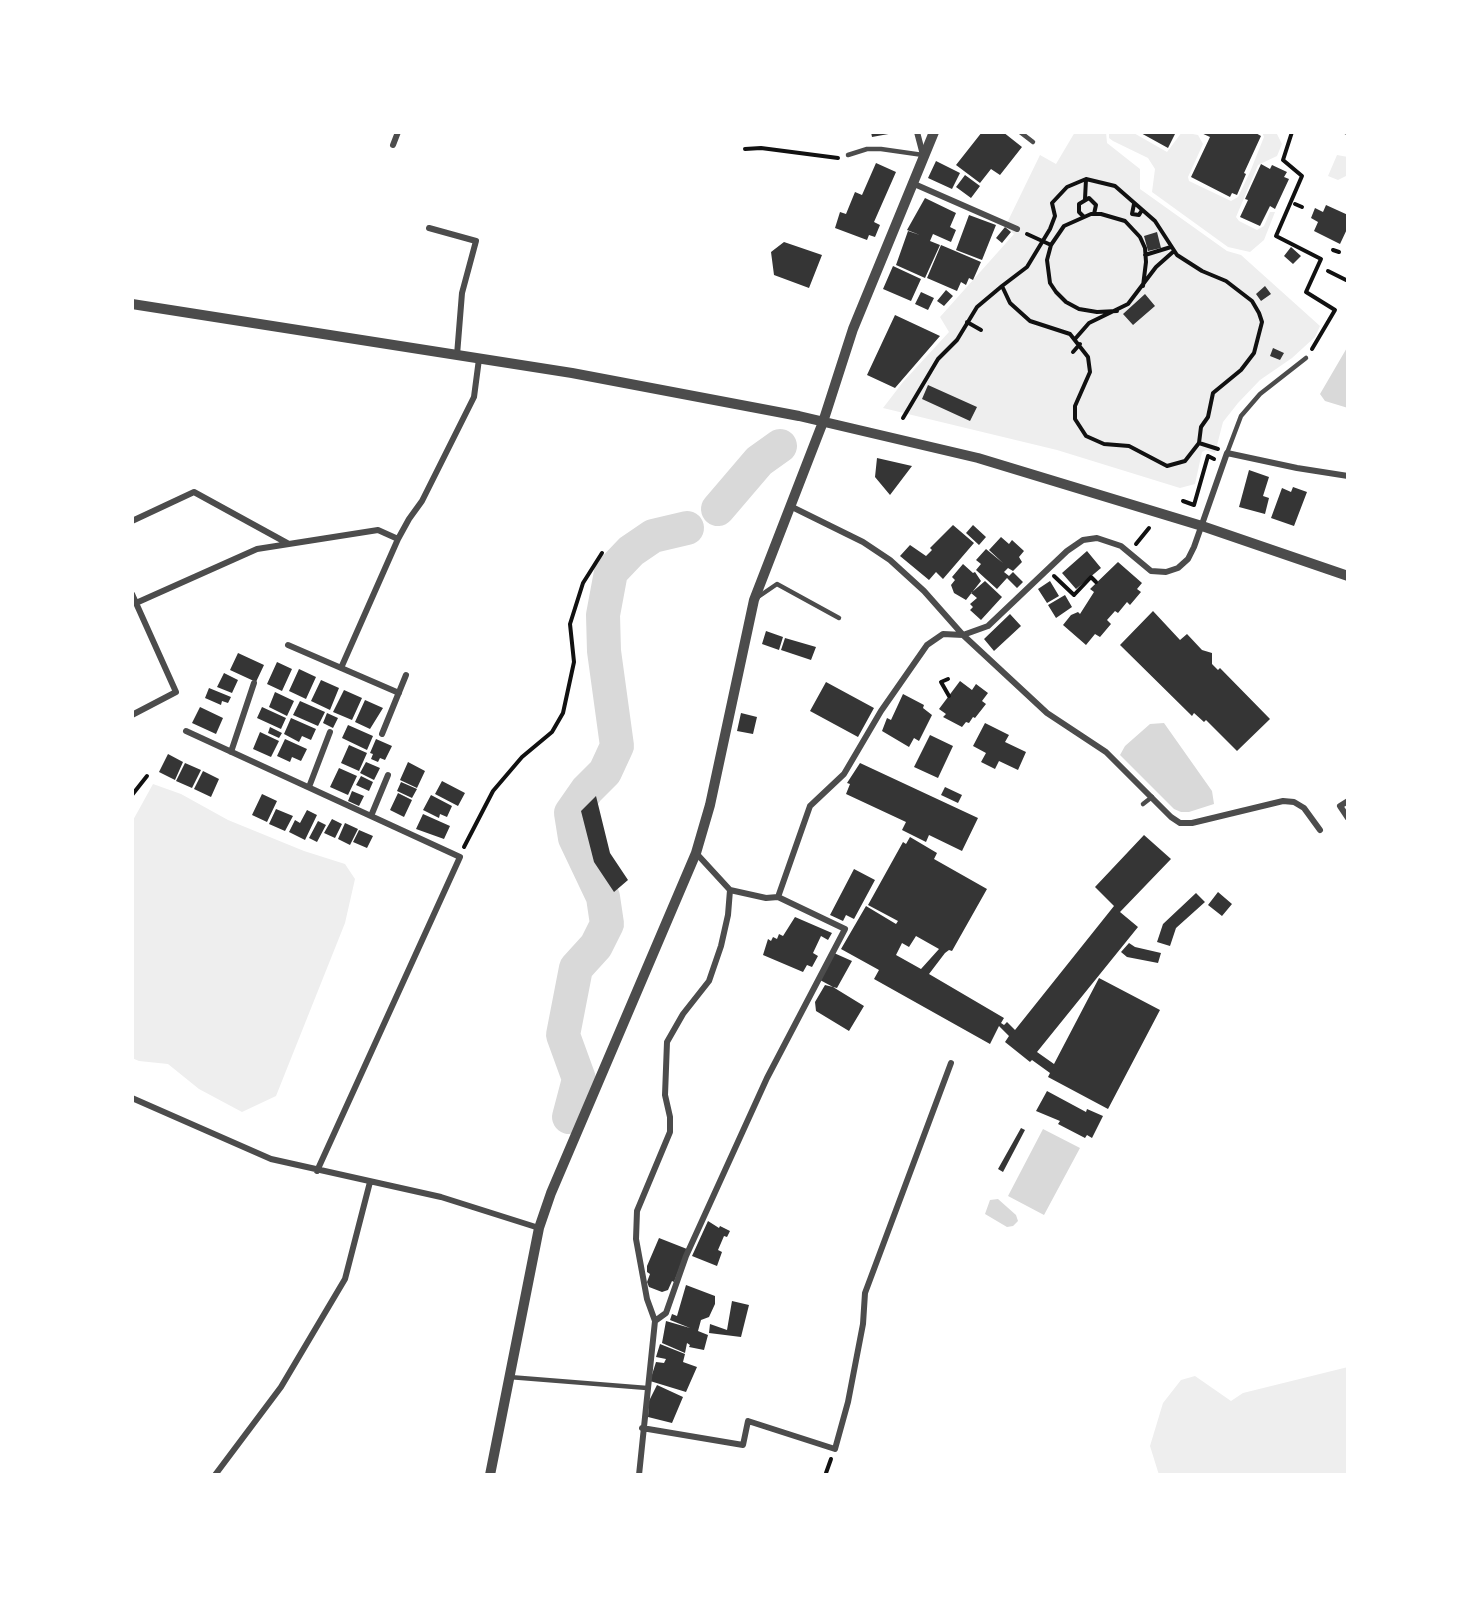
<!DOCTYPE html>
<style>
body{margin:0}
#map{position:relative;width:1480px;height:1607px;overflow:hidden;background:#fff;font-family:"Source Sans 3",sans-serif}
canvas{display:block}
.frame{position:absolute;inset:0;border:134px solid #fff;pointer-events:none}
</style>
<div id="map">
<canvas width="1480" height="1607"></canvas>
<div class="frame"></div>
</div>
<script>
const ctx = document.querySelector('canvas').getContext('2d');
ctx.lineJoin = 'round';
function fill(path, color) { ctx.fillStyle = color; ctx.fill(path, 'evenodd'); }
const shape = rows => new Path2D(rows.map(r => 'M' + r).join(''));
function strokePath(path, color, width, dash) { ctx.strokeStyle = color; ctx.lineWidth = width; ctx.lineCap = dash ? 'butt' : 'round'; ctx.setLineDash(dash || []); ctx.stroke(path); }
fill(shape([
 [1075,132,1106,132,1107,143,1140,169,1140,189,1227,251,1241,255,1320,326,1315,337,1292,358,1260,380,1238,403,1223,422,1215,453,1206,450,1202,452,1195,484,1180,488,1057,450,883,408,903,382,949,332,940,317,1014,234,1005,227,1040,155,1056,164],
 [1109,132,1132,132,1167,152,1182,132,1198,135,1203,144,1188,177,1189,181,1231,201,1238,197,1250,172,1264,137,1262,132,1276,132,1282,144,1277,156,1258,165,1236,217,1239,221,1257,230,1264,226,1270,212,1275,212,1264,240,1250,252,1228,247,1152,192,1155,169,1148,158,1113,141,1109,138],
 [1337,155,1348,157,1348,175,1338,180,1328,176],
 [153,784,181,794,228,820,304,851,345,864,355,879,345,923,276,1096,242,1112,199,1089,168,1064,139,1061,132,1058,132,822],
 [1348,1367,1348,1475,1159,1475,1150,1446,1163,1403,1181,1380,1195,1376,1231,1401,1243,1393]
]), '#eee');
fill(shape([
 [1348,346,1348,408,1325,401,1320,394],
 [1164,723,1212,791,1214,804,1189,812,1181,812,1174,809,1120,755,1125,746,1150,724],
 [1043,1129,1080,1148,1044,1215,1008,1196],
 [998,1199,1016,1215,1018,1221,1013,1226,1007,1227,985,1214,990,1200]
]), '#d9d9d9');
strokePath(shape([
 [718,509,759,461,780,446],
 [569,1117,579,1079,563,1035,576,968,596,946,607,924,603,897,575,838,571,813,587,790,605,772,617,746,604,651,603,615,611,572,631,551,653,536,687,528]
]), '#d9d9d9', 34);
fill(shape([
 [871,132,894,132,894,133,872,137],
 [982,132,1003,132,1022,147,1000,175,991,169,980,183,956,165],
 [1139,132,1176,132,1168,148],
 [1199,132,1254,132,1261,136,1244,173,1246,174,1237,195,1232,193,1230,197,1191,177,1210,137],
 [936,161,960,173,952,189,928,178],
 [876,163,896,172,874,222,880,225,875,237,869,235,867,240,835,228,840,212,846,214,855,192,862,195],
 [1261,164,1270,169,1272,165,1287,172,1284,177,1289,179,1275,209,1270,206,1260,226,1240,217,1248,200,1245,199],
 [965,175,980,186,971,198,956,187],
 [925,198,956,213,950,227,956,230,951,242,933,234,930,241,940,245,925,278,896,265,908,231,920,235,907,230],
 [1326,205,1348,215,1348,227,1340,244,1314,231,1318,222,1311,218,1315,208,1323,212],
 [969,215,996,225,982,260,956,250],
 [1005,227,1011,232,1002,243,996,238],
 [1157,232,1161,248,1148,251,1144,236],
 [784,242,822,255,809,288,774,275,771,252],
 [941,245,981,262,973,280,969,278,966,285,961,282,957,291,927,278],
 [1291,247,1301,256,1293,264,1284,256],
 [893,266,921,279,911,301,883,289],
 [1265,286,1271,294,1261,301,1256,294],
 [946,290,953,296,944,306,937,301],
 [921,292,934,298,928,310,915,304],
 [1145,294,1155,306,1133,325,1123,314],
 [895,315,940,336,895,388,867,375],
 [1273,348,1284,353,1280,360,1270,356],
 [928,385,977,407,970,421,922,399],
 [877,458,912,466,890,495,875,477],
 [1249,470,1269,477,1263,496,1269,498,1265,514,1239,507],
 [1293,487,1307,492,1294,526,1271,518,1282,488,1291,492],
 [953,525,974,543,943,579,936,572,929,580,900,556,910,545,926,556,932,550,930,548],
 [973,525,986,537,979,545,966,533],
 [1001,537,1009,544,1012,540,1024,551,1019,557,1022,562,1013,571,1008,568,1004,572,1009,576,1013,572,1023,582,1017,588,1007,578,997,589,976,570,981,564,976,560,986,549,1003,563,989,550],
 [1087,551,1101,568,1076,589,1062,573],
 [1118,562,1142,583,1137,589,1141,592,1130,605,1127,602,1118,613,1115,611,1107,620,1111,624,1100,637,1095,634,1086,645,1063,625,1071,615,1078,612,1080,614,1094,592,1090,589],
 [963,564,973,573,975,572,981,581,966,600,954,593,951,585,955,580,952,577],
 [985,581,1002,597,981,620,970,610,973,607,970,604,977,598,971,593],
 [1050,581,1059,596,1047,603,1038,589],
 [1065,595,1072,607,1056,618,1048,605],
 [1153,611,1180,640,1187,634,1202,650,1212,653,1212,664,1218,670,1220,668,1270,719,1237,751,1206,720,1204,722,1194,713,1192,716,1120,645],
 [1010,614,1021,626,994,651,984,639],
 [766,631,783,637,779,650,762,644],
 [785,638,816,647,811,660,781,650],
 [238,653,264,665,256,682,230,670],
 [277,662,292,669,282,691,267,684],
 [299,669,316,677,306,699,289,691],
 [224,673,238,680,232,693,217,687],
 [321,680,339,688,330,710,311,701],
 [960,681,972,690,976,684,988,693,982,701,986,704,975,718,973,717,969,723,966,722,962,727,943,717,946,714,939,709],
 [826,682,874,708,858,737,810,711],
 [209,688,231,697,228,703,222,701,221,705,205,698],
 [344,690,362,698,352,720,333,712],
 [275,692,294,701,287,716,269,707],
 [903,694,924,705,923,708,932,715,919,741,914,738,909,747,882,731,887,718,891,720],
 [365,700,383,708,370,729,355,722],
 [300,701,325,712,318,726,293,715],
 [200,707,223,718,216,734,192,723],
 [262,707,286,718,281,729,257,718],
 [327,713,338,718,333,728,323,723],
 [741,713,757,717,753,734,737,731],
 [291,718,316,729,311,740,302,736,299,742,284,734],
 [985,723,1009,735,1005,742,1026,752,1018,770,999,761,995,769,981,762,986,753,973,746],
 [348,725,373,736,367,750,342,738],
 [270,727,282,733,279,738,268,733],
 [260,732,279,741,271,757,253,749],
 [930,735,953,746,938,778,914,767],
 [285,739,307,749,301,761,292,757,290,762,277,756],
 [376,739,392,746,385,760,380,758,378,762,371,759,373,754,370,753],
 [349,745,367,753,359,771,341,763],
 [168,754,183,762,175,780,159,772],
 [366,762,380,768,374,780,360,773],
 [408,762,425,771,417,788,400,780],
 [185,763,201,770,192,788,176,781],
 [860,763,978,818,962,851,929,835,926,842,902,830,906,822,846,794,850,784,847,783],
 [339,768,357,776,348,795,330,787],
 [203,771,219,779,211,797,194,789],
 [361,776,373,782,369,791,356,785],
 [442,781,465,793,458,806,435,794],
 [401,782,417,789,412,798,397,791],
 [945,787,962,795,958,803,941,795],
 [352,791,364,796,359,806,348,801],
 [398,793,412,800,404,817,390,810],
 [262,794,277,801,267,822,252,815],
 [431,795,452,806,447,817,440,814,439,818,423,810],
 [596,796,610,853,628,880,614,892,594,862,581,811],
 [276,809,293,816,285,831,269,824],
 [307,810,317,815,305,840,289,832,295,820,300,823],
 [423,814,450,826,444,839,416,829],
 [332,819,342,824,335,838,324,833],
 [318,821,326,825,317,842,309,838],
 [345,823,358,829,350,845,338,839],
 [359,830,373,836,367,848,353,842],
 [1144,835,1171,859,1120,912,1138,927,1037,1052,1054,1064,1099,978,1160,1010,1108,1109,1048,1077,1050,1073,1032,1060,1030,1062,1005,1042,1009,1036,999,1026,990,1044,874,979,879,970,841,949,866,906,896,924,898,921,868,905,903,842,906,844,910,837,937,853,934,859,987,889,952,951,949,950,945,953,929,974,1004,1018,1001,1023,1004,1025,1007,1022,1015,1030,1114,906,1095,887],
 [916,936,939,949,921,969,896,955,902,943,909,947],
 [854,869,875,880,854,919,846,915,843,921,830,915],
 [1218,892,1232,904,1222,916,1208,905],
 [1196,893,1205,902,1176,928,1170,946,1157,942,1163,924],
 [795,917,832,933,828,940,821,936,813,953,818,956,812,967,807,965,803,972,763,955,768,939,771,941,773,937,777,939,779,934,783,936],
 [1129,943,1135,947,1161,953,1158,963,1127,957,1121,952],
 [834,953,852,961,837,988,833,987,864,1006,849,1031,816,1011,815,1002,825,985,833,987,820,980],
 [1047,1091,1086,1112,1087,1109,1103,1116,1092,1138,1087,1135,1085,1138,1058,1124,1060,1121,1036,1111],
 [1021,1128,1025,1130,1003,1172,998,1169],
 [708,1221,719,1228,720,1226,730,1231,727,1237,724,1236,718,1250,722,1252,717,1266,692,1256],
 [659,1238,687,1249,674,1282,672,1281,668,1290,662,1292,649,1287,647,1282,650,1274,647,1272,647,1266],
 [686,1285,715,1296,715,1304,709,1317,701,1320,698,1331,708,1335,704,1350,689,1347,690,1345,687,1343,685,1353,662,1343,666,1321,690,1328,670,1320,672,1314,677,1316],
 [732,1301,749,1305,741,1337,709,1333,710,1324,727,1330],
 [660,1344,685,1354,683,1362,697,1367,686,1392,650,1381,656,1362,664,1363,666,1359,656,1357],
 [657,1385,683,1397,672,1423,648,1417,649,1401]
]), '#353535');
strokePath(shape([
 [1292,132,1283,160,1302,176,1276,236,1321,259,1306,292,1335,310,1312,349],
 [1345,132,1348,133],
 [745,149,761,148,838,158],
 [1085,199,1086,179],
 [1134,204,1132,214,1139,215,1142,210],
 [1295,204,1302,207],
 [1083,216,1079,212,1079,204,1089,198,1096,205,1094,214],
 [1027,234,1051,245],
 [1333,250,1339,252],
 [1145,255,1171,247],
 [1328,271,1346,280],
 [1117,311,1097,312,1079,309,1066,302,1056,292,1050,283,1047,260,1051,245,1064,226,1091,214,1101,214,1125,221,1140,237,1145,248,1146,262,1143,286],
 [967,322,981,330],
 [1075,339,1089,323,1128,304,1156,267,1174,251],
 [1073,352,1080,344],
 [903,418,938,359,957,340,977,307,1002,286],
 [1199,443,1185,461,1167,466,1129,446,1104,444,1086,436,1075,419,1075,406,1090,372,1088,357,1070,334,1030,321,1010,303,1002,286,1027,267,1050,229,1055,216,1052,203,1067,187,1086,179,1115,186,1155,221,1177,255,1202,271,1226,281,1252,301,1259,313,1262,322,1254,353,1241,370,1213,393,1208,417,1201,427,1199,443,1218,449],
 [1183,501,1194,505,1208,456,1214,459],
 [1136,544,1149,528],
 [1054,576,1074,595,1091,577,1096,582],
 [948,679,941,682,949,696],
 [132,795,147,776],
 [464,847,493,791,522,757,552,732,563,713,574,662,570,624,583,583,602,553],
 [826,1473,831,1459]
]), '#111', 4);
strokePath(shape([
 [1020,132,1033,142],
 [848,155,867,149,881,149,923,155],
 [1227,453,1241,416,1260,394,1306,358],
 [758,597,777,584,839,618],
 [1143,804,1152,797],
 [509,1377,647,1388]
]), '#4c4c4c', 4.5);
strokePath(shape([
 [917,132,923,155],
 [393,145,398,132],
 [912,183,1017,229],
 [429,228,476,241,462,293,457,355],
 [790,506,863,542,890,560,924,591,963,635,1047,713,1106,752,1171,817,1180,823,1192,823,1283,801,1294,802,1304,808,1320,830],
 [132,521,194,492,287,543],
 [132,594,136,603],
 [288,645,399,693],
 [341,668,398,539,409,519,422,501,474,397,479,359],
 [132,715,176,692,136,603,257,549,378,530,398,539],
 [186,731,460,857,317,1171],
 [382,734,406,675],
 [231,752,254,683],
 [309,787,330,732],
 [1348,801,1340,806,1348,818],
 [371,816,388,775],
 [730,890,766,898,778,897],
 [132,1098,271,1159,441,1197,539,1228],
 [655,1321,666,1313,686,1256,767,1078,845,929,778,897,810,806,844,774,881,711,927,645,943,634,963,635,988,626,1067,551,1083,540,1097,538,1121,546,1151,571,1166,572,1178,568,1188,559,1194,547,1227,453,1297,468,1348,476],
 [642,1428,743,1445,748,1421,835,1449,848,1402,863,1324,865,1293,951,1063],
 [215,1475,281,1387,345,1279,370,1182],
 [639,1475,655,1321,647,1299,636,1239,637,1211,670,1132,670,1117,665,1095,667,1042,683,1014,709,981,721,946,728,915,730,890,696,853]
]), '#4c4c4c', 6);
strokePath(shape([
 [132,304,572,373,799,416,978,458,1202,526,1348,576],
 [490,1475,539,1228,551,1193,696,853,710,805,754,600,823,422,853,329,934,132]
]), '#4c4c4c', 10);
</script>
